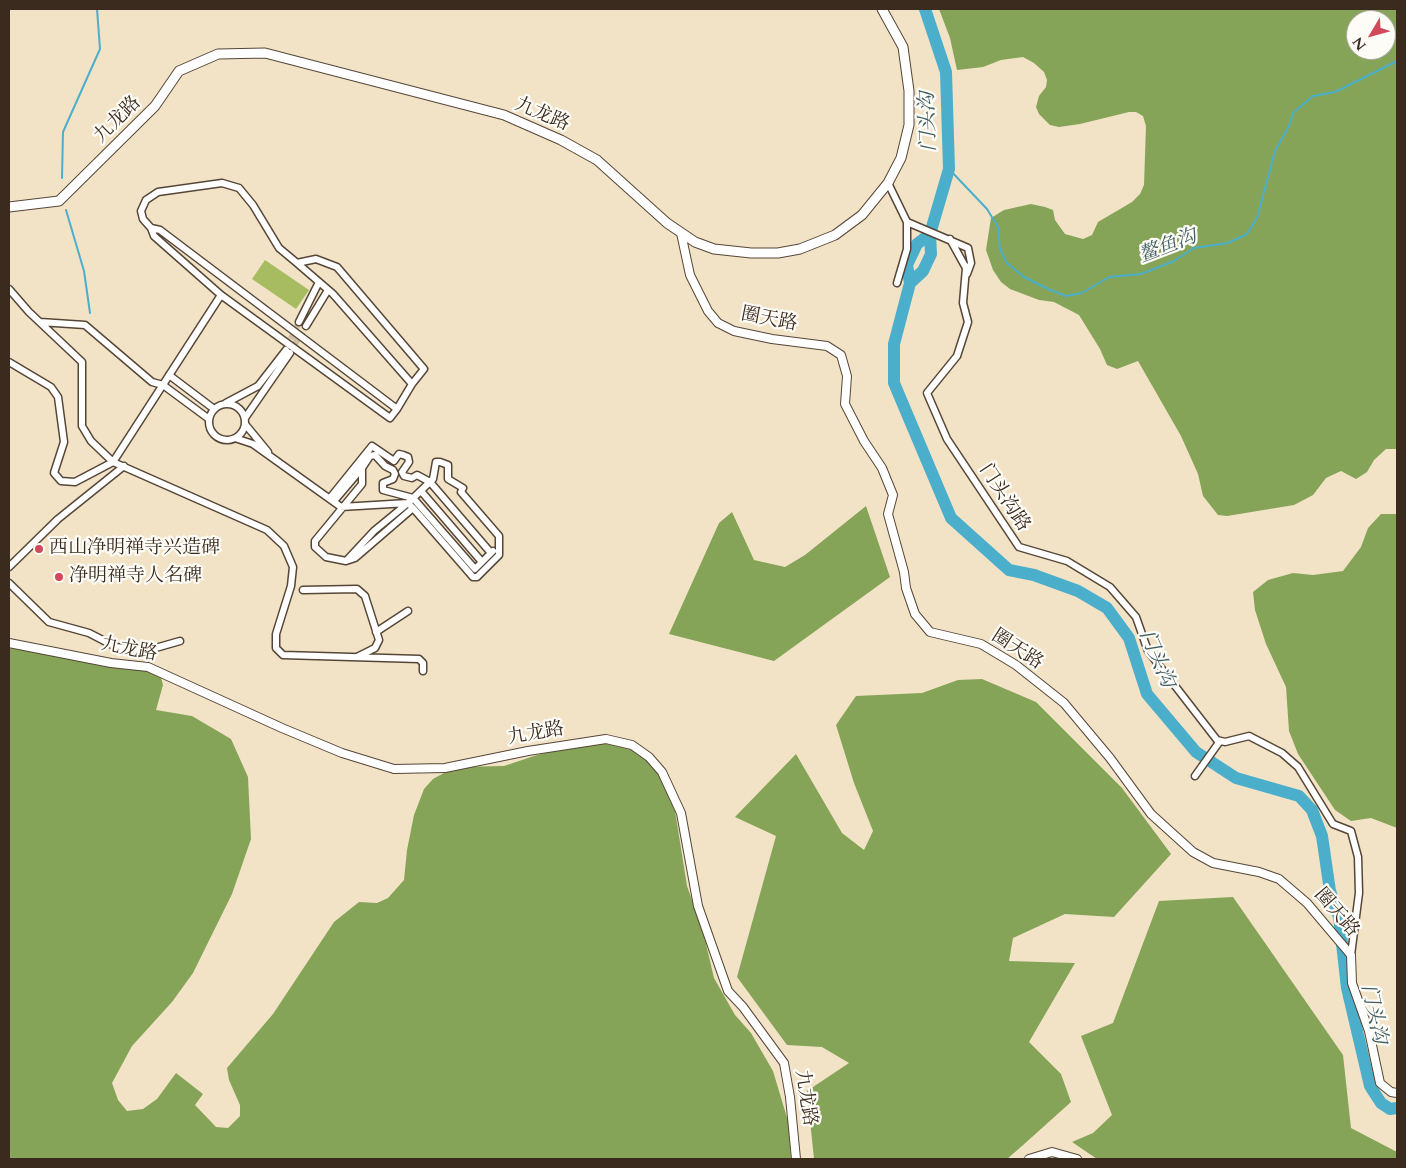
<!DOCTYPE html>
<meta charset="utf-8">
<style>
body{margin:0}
#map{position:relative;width:1406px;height:1168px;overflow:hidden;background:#f2e3c7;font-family:Cardo,serif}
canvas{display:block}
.frame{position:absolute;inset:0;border:10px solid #3b2a1e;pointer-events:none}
.north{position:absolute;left:1346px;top:10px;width:50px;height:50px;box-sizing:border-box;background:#fdfcf7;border:1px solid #afa8a0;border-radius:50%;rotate:233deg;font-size:14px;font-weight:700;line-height:20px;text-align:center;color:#3b2a1e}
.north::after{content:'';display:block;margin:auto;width:18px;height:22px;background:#d1495b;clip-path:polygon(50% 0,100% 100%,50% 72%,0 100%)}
</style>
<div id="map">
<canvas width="1406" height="1168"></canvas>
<div class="frame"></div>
<div class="north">N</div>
</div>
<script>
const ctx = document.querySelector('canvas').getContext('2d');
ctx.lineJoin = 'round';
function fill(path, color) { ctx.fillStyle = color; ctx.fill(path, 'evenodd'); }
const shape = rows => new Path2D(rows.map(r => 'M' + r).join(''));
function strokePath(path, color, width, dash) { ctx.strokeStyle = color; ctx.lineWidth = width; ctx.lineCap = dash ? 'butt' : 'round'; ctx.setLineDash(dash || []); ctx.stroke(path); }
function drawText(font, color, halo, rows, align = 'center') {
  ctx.font = font + ' Cardo,"Noto Serif SC",serif'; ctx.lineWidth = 4.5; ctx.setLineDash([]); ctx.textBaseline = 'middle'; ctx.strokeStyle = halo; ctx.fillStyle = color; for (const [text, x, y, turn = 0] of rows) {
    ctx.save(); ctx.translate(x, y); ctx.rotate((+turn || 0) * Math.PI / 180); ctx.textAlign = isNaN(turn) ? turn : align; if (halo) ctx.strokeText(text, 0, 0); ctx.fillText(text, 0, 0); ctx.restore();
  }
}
fill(shape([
 [265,260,309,290,296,309,252,279]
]), '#a7bc61');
fill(shape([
 [939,9,1397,9,1397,449,1386,449,1374,460,1367,472,1356,479,1341,471,1326,478,1313,495,1294,505,1227,516,1218,515,1203,496,1198,474,1181,436,1138,361,1117,369,1107,365,1100,349,1079,315,1054,302,1039,300,1010,289,1001,282,993,270,986,250,991,218,1004,210,1031,204,1045,207,1053,210,1055,220,1065,234,1083,239,1092,235,1098,222,1132,202,1140,194,1144,185,1146,126,1143,116,1136,112,1129,112,1080,124,1059,127,1050,125,1039,114,1036,107,1039,96,1046,87,1047,80,1044,72,1034,63,1023,57,1001,60,983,67,957,70,950,38],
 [1356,20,1386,20,1386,50,1356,50],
 [866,506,890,577,774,661,669,634,719,523,732,512,754,560,785,567,805,555],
 [1381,514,1397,514,1397,828,1371,818,1351,821,1335,810,1298,754,1289,731,1286,687,1266,644,1255,610,1253,592,1268,580,1293,573,1313,575,1343,571,1361,547,1368,528],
 [9,648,159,670,163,685,156,710,192,716,231,739,248,777,251,839,232,894,193,973,172,1002,132,1046,112,1083,118,1100,127,1111,143,1109,157,1099,176,1073,203,1094,195,1105,216,1127,228,1128,240,1116,240,1105,229,1080,227,1068,273,1014,334,922,359,902,377,903,388,898,404,880,407,850,414,815,424,789,433,779,455,767,504,766,534,756,594,741,624,741,656,763,673,798,687,886,703,931,714,978,735,1015,751,1033,773,1071,788,1121,791,1159,9,1159],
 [982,679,1036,702,1122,788,1171,854,1114,917,1065,914,1013,938,1009,961,1075,963,1029,1042,1061,1074,1071,1102,1022,1146,1007,1159,814,1159,807,1091,849,1063,822,1047,787,1045,737,977,776,836,735,817,796,754,842,833,864,850,873,831,854,783,836,725,856,696,922,693,958,680],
 [1233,897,1343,1055,1351,1128,1397,1152,1397,1159,1097,1159,1072,1142,1093,1133,1112,1115,1081,1036,1113,1023,1159,901]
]), '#85a457');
strokePath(shape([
 [949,169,987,209,998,227,1000,249,1006,262,1024,277,1048,289,1066,296,1082,293,1109,277,1141,274,1174,261,1194,248,1228,243,1247,234,1257,218,1275,151,1289,126,1293,113,1313,96,1335,92,1397,61],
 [62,178,63,132,100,49,97,9],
 [66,210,84,271,90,313]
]), '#4bafcb', 2);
strokePath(shape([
 [925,9,946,72,949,169,930,234,931,254,923,271,910,283,894,344,894,383,951,518,1009,570,1034,575,1078,591,1107,608,1129,638,1147,694,1196,752,1236,778,1299,796,1312,810,1322,836,1330,891,1339,917,1347,988,1370,1086,1381,1103,1390,1109,1397,1108],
 [910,283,907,265,917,244,930,234]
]), '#4bafcb', 12);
strokePath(shape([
 [287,347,299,322],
 [290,352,306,326]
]), '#cdbea5', 6, [6, 3]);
const minor = shape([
 [888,183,907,222,907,249,897,283],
 [907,222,968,248,971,263,967,274],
 [151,228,143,219,141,211,146,200,158,192,222,183,239,188,253,205,279,248,297,263],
 [950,239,966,268,963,303,968,322,957,356,927,393,947,439,1019,547,1067,561,1110,587,1136,617,1148,651,1217,740,1225,742,1249,736,1282,753,1298,767,1333,824,1351,831,1358,857,1359,893,1351,955],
 [9,289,29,312,82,362,82,426,91,441,113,462,267,530,284,546,293,567,291,586,276,634,276,648,283,655,419,659,423,663,423,671],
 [40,322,85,325,152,382,163,385,209,419],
 [299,322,319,282],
 [306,326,328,290],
 [9,362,51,387,58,397,64,442,54,473,61,481,75,482,113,462,221,295],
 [169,375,214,409],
 [226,403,258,386,286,350],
 '209 422a18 18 0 1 1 36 0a18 18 0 1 1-36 0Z',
 [397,409,160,230,151,228,154,236,221,295,390,418,397,409,412,384,424,369,337,267,316,259,297,263,333,294,412,384],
 [245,418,290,353],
 [245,424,268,452],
 [235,438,253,444,341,507,408,503,413,508,473,577,477,577,499,555,499,536,461,492,463,488,448,479,448,465,440,462,436,462,433,479,408,503,374,531,346,561,355,558,413,508],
 [362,468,370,456,375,455,385,466,393,470,395,474,393,479,383,483,383,490,413,498,475,569,493,551],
 [421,491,482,562],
 [330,498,372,446,394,461,399,454,403,455,408,457,409,462,402,472,404,476,412,478,417,475,430,482,491,553],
 [334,501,362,468,362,484,315,541,315,547,326,557,346,561],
 [9,567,58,519,124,466],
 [9,583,49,622,89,633,116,647,145,651,180,641],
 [303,590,357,589,365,596,379,640,375,648,357,657],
 [376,632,408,611],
 [1195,776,1220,741]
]);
const tertiary = shape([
 [681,233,690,275,708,311,718,323,734,331,772,339,827,346,841,355,847,376,845,404,864,441,882,468,893,495,888,514,904,572,906,588,915,614,930,632,981,644,1016,665,1064,703,1110,758,1151,814,1193,852,1213,863,1259,872,1279,879,1307,903,1351,955,1352,983,1369,1031,1380,1083,1391,1092,1397,1093],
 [9,643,111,663,148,667,282,728,342,753,394,769,445,768,528,751,606,739,632,745,649,757,662,772,681,813,698,906,728,991,743,1007,784,1063,790,1097,796,1159],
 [1029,1159,1052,1152,1077,1159]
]);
const secondary = shape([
 [9,207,59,201,155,106,179,71,218,54,265,53,504,115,561,140,597,160,667,223,695,242,714,249,751,253,778,253,800,249,835,235,862,215,888,183,901,158,909,125,909,91,903,47,882,9]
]);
strokePath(minor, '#564637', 9);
strokePath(tertiary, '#564637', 10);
strokePath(secondary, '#564637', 11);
strokePath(minor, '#fff', 6);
strokePath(tertiary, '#fff', 8);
strokePath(secondary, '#fff', 9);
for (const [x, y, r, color] of [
 [39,549,5,"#d1495b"],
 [59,577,5,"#d1495b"]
]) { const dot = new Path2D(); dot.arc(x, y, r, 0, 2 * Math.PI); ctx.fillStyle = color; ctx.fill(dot); strokePath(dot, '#fdfcf7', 2); }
drawText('19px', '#3b2a1e', '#fdfcf7', [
 ["九龙路",542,115,23],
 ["九龙路",118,120,-45],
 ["圈天路",769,320,11],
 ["门头沟路",1004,498,57],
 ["九龙路",129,650,11],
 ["圈天路",1017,650,33],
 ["九龙路",536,734,-10],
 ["圈天路",1336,913,49],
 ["九龙路",805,1098,81]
]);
drawText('19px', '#3b2a1e', '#fdfcf7', [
 ["西山净明禅寺兴造碑",49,549],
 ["净明禅寺人名碑",69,577]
], 'left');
drawText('italic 20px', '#415f63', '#fdfcf7', [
 ["门头沟",929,122,-92],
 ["鳌鱼沟",1168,247,-21],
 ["门头沟",1156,659,67],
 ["门头沟",1373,1014,78]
]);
</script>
